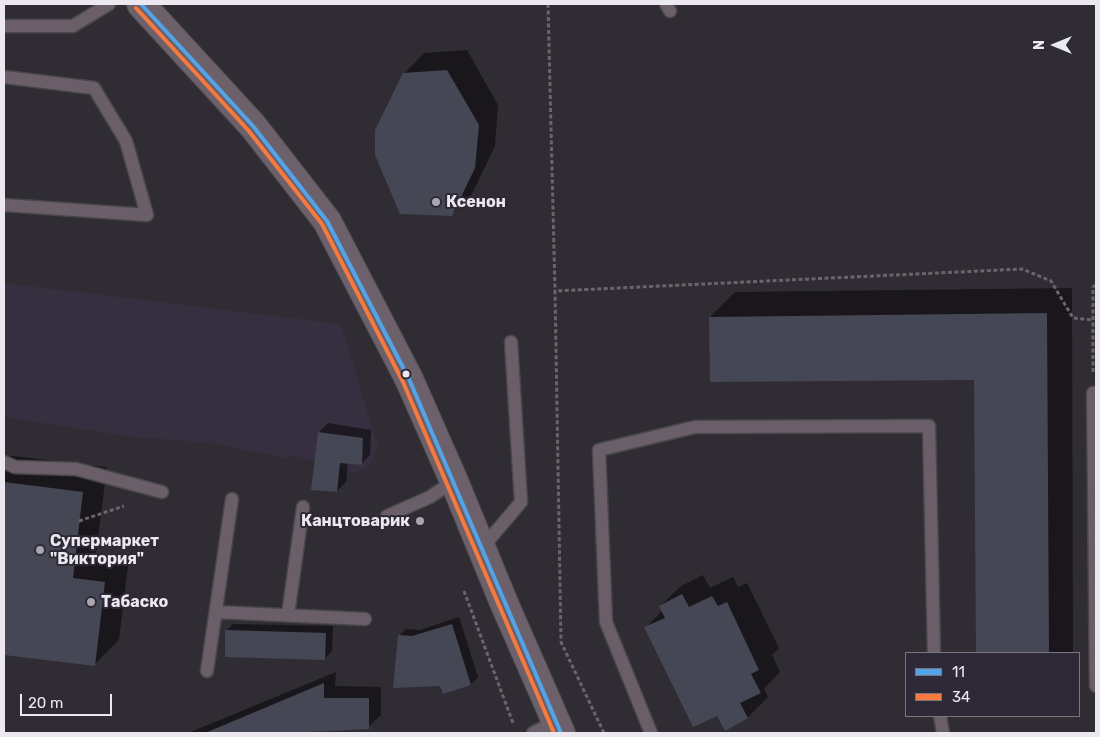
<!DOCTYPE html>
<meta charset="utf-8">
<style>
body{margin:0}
#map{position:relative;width:1100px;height:737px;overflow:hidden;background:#2f2c33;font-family:Rubik,sans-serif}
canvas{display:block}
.frame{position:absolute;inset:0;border:5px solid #ebe8f0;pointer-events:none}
.legend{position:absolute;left:905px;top:652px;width:175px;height:65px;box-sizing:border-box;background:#2e2936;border:1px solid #7a7580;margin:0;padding:6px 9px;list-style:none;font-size:15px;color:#ebe8f0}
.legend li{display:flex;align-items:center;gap:10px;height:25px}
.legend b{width:25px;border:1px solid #7a7580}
.north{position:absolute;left:1030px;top:20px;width:50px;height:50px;-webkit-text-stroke:4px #2e2936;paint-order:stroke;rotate:270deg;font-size:14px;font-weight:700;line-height:20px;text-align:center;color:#ebe8f0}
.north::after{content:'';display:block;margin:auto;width:18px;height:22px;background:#ebe8f0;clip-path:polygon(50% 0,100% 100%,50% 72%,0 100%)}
.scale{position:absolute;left:20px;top:694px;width:92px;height:22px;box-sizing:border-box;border:2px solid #ebe8f0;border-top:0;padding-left:6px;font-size:15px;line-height:18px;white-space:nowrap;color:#ebe8f0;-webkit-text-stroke:4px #2e2936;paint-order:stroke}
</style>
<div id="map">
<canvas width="1100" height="737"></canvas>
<div class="frame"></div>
<ul class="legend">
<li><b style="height:6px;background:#53a3e8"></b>11</li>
<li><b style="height:6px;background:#f6793e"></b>34</li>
</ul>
<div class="north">N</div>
<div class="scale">20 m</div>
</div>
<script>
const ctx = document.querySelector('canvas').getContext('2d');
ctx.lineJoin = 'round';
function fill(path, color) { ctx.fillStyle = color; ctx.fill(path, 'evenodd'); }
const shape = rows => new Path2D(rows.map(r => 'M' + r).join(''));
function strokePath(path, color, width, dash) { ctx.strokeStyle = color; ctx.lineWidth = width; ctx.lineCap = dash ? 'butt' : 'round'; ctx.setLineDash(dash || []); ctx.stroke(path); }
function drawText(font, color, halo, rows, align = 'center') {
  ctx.font = font + ' Rubik,sans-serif'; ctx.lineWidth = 4; ctx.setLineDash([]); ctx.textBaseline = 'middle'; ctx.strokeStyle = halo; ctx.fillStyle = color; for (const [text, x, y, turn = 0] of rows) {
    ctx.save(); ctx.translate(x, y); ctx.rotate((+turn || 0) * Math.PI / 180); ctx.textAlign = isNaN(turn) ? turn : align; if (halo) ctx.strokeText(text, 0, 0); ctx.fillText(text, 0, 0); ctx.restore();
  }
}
fill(shape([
 [4,283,341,324,378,447,372,462,359,472,353,472,295,456,284,458,212,443,133,437,4,417]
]), '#362f40');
fill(shape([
 [467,50,498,105,495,146,472,194,452,214,404,74,424,53],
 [1072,288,1073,653,978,653,975,379,710,317,735,292],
 [328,423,371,430,370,455,362,463,348,462,346,482,337,491,319,432],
 [4,455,107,467,96,554,129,558,119,640,95,664,4,653],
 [703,575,710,588,733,577,738,587,747,583,779,648,772,655,780,672,764,689,768,697,748,717,725,729,718,714,645,628,662,611,660,606,681,586],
 [459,617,478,677,471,684,441,685,399,636,406,629,420,630],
 [233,624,333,626,332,651,325,658,226,631],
 [336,672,335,686,381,687,381,715,368,727,309,731,310,733,188,733]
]), '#0007');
fill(shape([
 [447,70,479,125,475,168,452,216,400,214,375,155,375,130,403,73],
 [1047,313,1049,653,976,653,974,380,710,382,709,317],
 [318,432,363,438,362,465,340,463,337,492,311,490],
 [4,482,83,492,73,578,105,582,95,666,4,655],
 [682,594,689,607,712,596,718,606,727,602,759,670,751,674,761,693,740,703,748,718,725,731,717,716,693,727,644,627,665,618,659,606],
 [452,624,471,685,443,694,440,686,393,688,398,635,412,636],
 [225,630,326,633,325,660,225,657],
 [324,683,324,698,369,698,369,729,287,733,205,733]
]), '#464755');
const lane = shape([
 [666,4,670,11],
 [4,26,73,26,109,4],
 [4,77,94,88,126,141,147,215,4,205],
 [1096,393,1093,393,1096,686],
 [4,462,15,467,76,469,162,492],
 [387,516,430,497,454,481],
 [482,548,521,502,511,342],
 [216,612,365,619],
 [288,615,303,507],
 [207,671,232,499],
 [940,716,943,733],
 [533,733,556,721],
 [651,733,606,622,599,450,695,427,929,426,934,653]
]);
const secondary = shape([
 [141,4,253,126,327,221,409,379,454,481,504,603,561,733]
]);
strokePath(lane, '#49474d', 15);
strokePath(secondary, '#49474d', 30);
strokePath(shape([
 [548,4,555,291],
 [1093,372,1093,287,1096,285],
 [79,521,124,506],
 [464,591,513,723],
 [604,733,561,642,555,291,1022,269,1051,281,1073,318,1093,320]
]), '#6c646d', 3, [4, 2.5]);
strokePath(lane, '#6a5f69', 12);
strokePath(secondary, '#6c616b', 28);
strokePath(shape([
 [141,4,253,126,327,221,409,379,561,733]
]), '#53a3e8', 4);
strokePath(shape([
 [136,8,248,130,322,224,403,382,554,733]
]), '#f6793e', 4);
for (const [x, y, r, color] of [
 [436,202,5,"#a9a6ae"],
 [406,374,4.5,"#ebe8f0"],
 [420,521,5,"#a9a6ae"],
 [40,550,5,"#a9a6ae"],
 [91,602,5,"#a9a6ae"]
]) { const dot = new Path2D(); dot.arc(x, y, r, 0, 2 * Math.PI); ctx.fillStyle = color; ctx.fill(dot); strokePath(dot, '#2e2936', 2); }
drawText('bold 16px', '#ebe8f0', '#2e2936', [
 ["Ксенон",446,202],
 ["Канцтоварик",410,521,"right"],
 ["Супермаркет",50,541],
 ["\"Виктория\"",50,559],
 ["Табаско",101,602]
], 'left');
</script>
